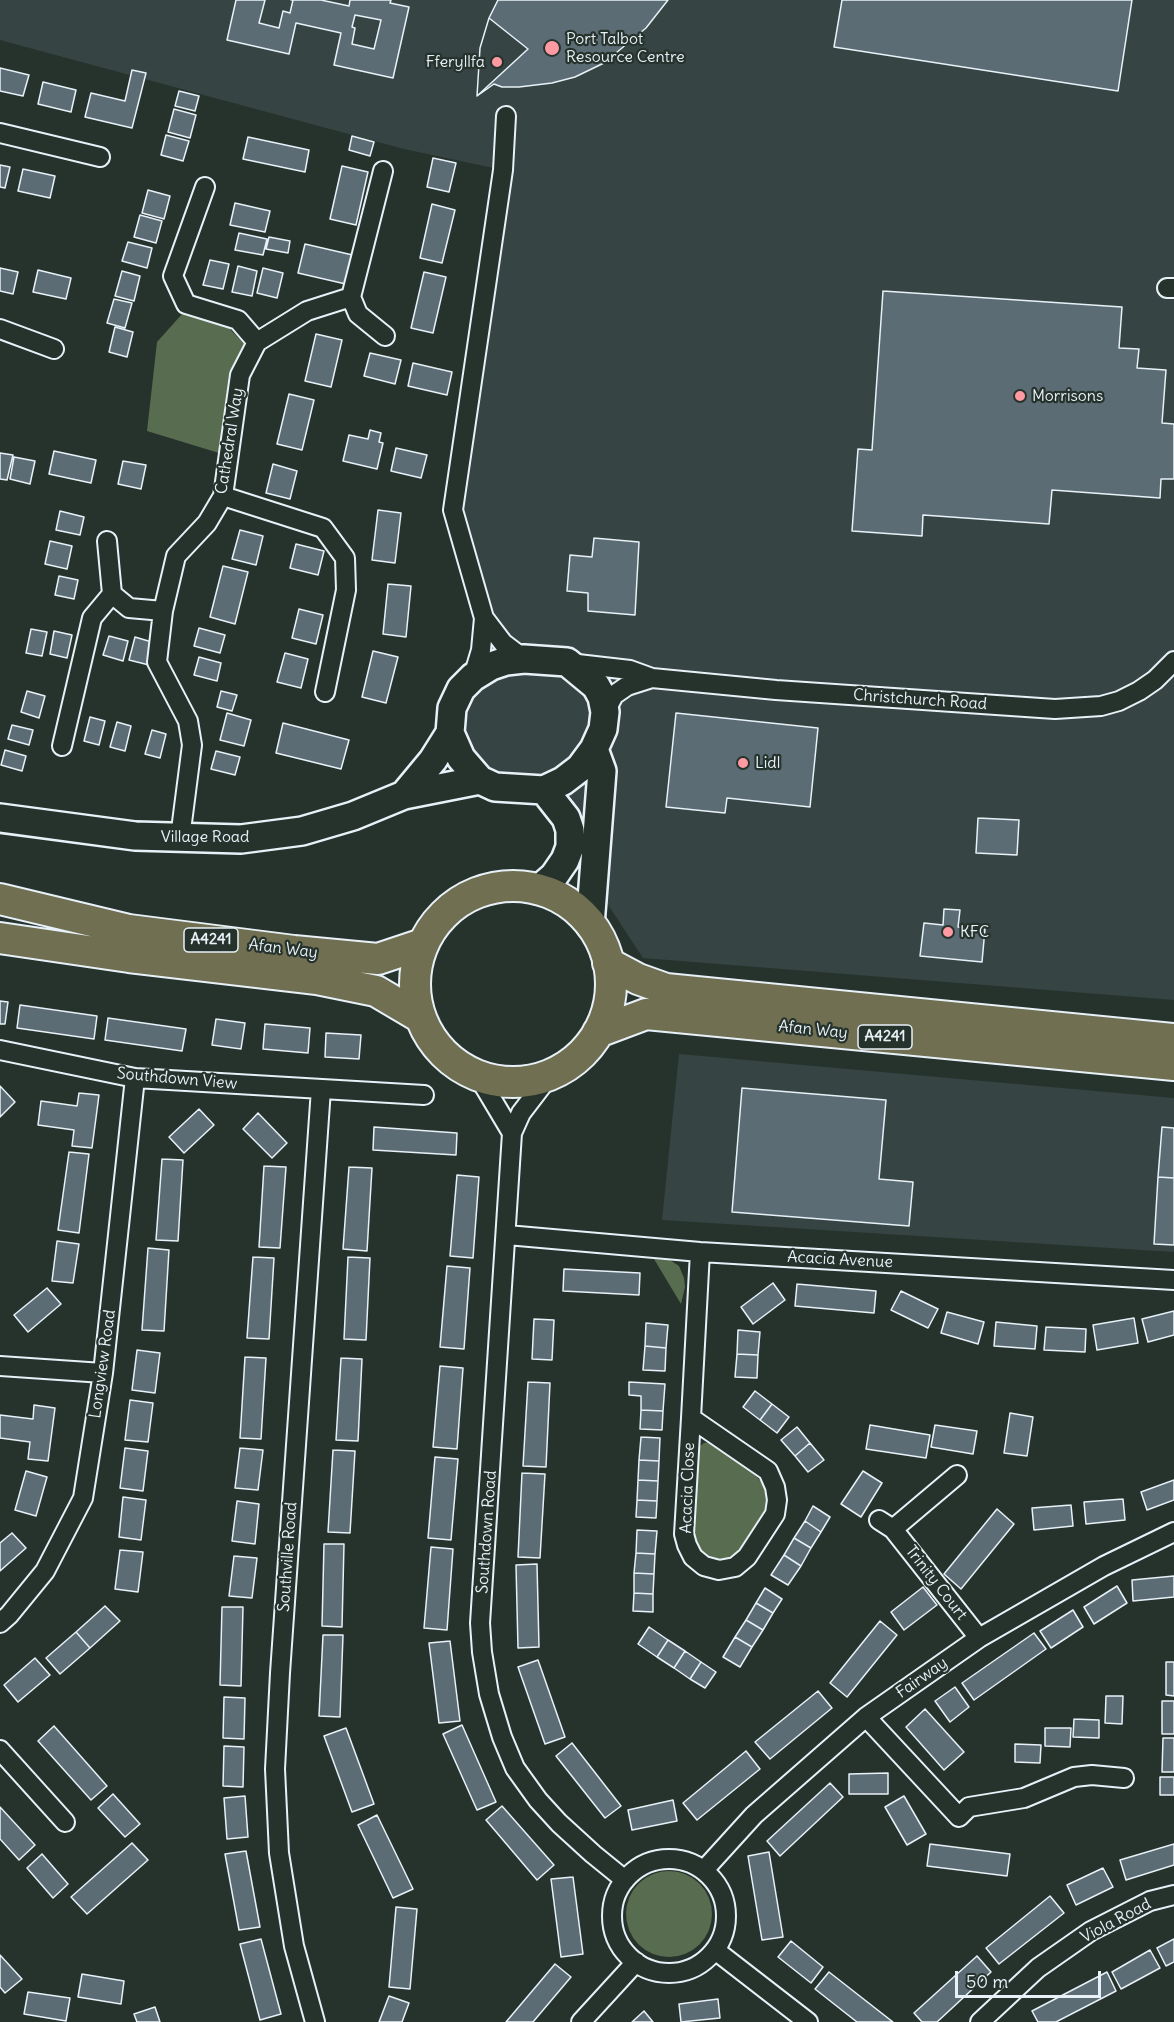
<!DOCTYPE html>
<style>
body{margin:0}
#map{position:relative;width:1174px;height:2022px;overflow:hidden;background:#26332d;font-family:Delius,sans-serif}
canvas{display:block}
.scale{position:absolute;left:955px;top:1971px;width:146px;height:27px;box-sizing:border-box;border:3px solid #e8f1f8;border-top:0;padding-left:8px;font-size:18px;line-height:21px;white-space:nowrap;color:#e8f1f8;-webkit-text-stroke:4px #26332d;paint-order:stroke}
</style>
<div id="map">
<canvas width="1174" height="2022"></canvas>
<div class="scale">50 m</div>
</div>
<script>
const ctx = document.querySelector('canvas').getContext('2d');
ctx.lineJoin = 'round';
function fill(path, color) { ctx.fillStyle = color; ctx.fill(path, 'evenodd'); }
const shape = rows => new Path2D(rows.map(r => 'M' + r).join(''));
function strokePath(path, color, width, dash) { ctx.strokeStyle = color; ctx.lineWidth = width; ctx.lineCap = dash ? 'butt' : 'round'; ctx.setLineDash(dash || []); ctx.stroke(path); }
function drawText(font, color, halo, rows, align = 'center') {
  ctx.font = font + ' Delius,sans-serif'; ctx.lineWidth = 4.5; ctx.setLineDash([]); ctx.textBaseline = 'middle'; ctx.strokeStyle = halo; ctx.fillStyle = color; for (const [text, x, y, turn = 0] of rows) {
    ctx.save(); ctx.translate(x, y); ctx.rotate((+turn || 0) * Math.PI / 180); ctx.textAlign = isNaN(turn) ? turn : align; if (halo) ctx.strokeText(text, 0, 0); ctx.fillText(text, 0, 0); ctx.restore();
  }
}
fill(shape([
 [0,0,1174,0,1174,1000,643,958,607,903,544,790,480,780,450,733,484,618,453,510,503,170,404,149,0,40],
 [679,1054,1174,1098,1174,1252,662,1220]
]), '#364443');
fill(shape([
 [183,313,229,328,246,346,229,376,219,453,147,431,157,342],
 [654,1259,670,1260,679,1266,684,1278,685,1287,681,1304],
 [709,1442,716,1444,757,1477,765,1487,768,1502,768,1512,742,1554,729,1561,717,1561,704,1557,696,1551,690,1527,696,1449,704,1443],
 '626 1914a43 43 0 1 1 86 0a43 43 0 1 1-86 0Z'
]), '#586c50');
const building = shape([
 [236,0,265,0,259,23,279,28,283,11,290,13,293,0,291,0,321,0,349,6,350,0,391,0,390,3,409,7,393,78,334,65,341,33,296,23,289,54,227,40,236,0],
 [355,15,381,20,374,49,352,44,355,28,352,27,355,15],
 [498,0,668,0,646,28,604,63,575,77,552,83,519,87,502,87,494,84,477,96,480,48,489,18,498,0],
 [842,0,1132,0,1118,91,834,47,842,0],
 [489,18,528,49,477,96,480,48,489,18],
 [0,68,29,75,23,96,0,91,0,68],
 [132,70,146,73,132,128,85,117,91,93,125,101,132,70],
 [43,82,76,90,71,112,38,104,43,82],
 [179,91,199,96,195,111,175,106,179,91],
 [174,109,196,115,190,138,168,132,174,109],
 [166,135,189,141,183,161,161,155,166,135],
 [352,136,374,142,370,156,349,150,352,136],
 [248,137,309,150,305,172,243,159,248,137],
 [433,158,456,163,449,192,427,187,433,158],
 [0,165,10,167,5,188,0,187,0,165],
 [342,166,368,172,356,225,330,219,342,166],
 [23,169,55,176,50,198,18,191,23,169],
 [148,190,170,196,164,219,142,213,148,190],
 [235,203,270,211,265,232,230,225,235,203],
 [432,204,455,210,442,263,420,258,432,204],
 [140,215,162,221,156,243,134,237,140,215],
 [239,233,267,239,263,255,235,250,239,233],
 [269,237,290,241,288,253,266,249,269,237],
 [128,242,152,248,147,268,122,261,128,242],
 [305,244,357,256,350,285,298,273,305,244],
 [210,260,229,264,223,289,203,285,210,260],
 [238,266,257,271,252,296,232,292,238,266],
 [0,268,18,272,13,294,0,291,0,268],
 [263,268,283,273,277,298,257,293,263,268],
 [38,270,71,278,66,299,33,292,38,270],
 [122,271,140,276,134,301,115,296,122,271],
 [424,272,446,277,433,333,411,328,424,272],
 [883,291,1122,307,1119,348,1139,349,1137,368,1166,370,1162,423,1174,424,1174,479,1161,479,1160,498,1052,490,1049,524,923,515,922,536,852,531,858,449,872,450,883,291],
 [114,299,132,303,125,328,107,323,114,299],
 [115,327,133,332,127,357,109,352,115,327],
 [316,334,342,340,331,387,305,381,316,334],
 [370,353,401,360,395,384,364,376,370,353],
 [413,363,452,372,447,395,408,386,413,363],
 [289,394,314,400,302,450,277,444,289,394],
 [370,430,381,433,379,442,383,443,377,469,343,461,349,435,368,439,370,430],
 [396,448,427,455,421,478,391,471,396,448],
 [54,451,96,460,91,483,49,474,54,451],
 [0,453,13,455,7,480,0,479,0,453],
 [14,457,35,461,30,484,10,479,14,457],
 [123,461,146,465,141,489,118,484,123,461],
 [273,464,297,471,290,499,266,493,273,464],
 [378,510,401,513,395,563,372,560,378,510],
 [60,511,84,517,80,535,56,530,60,511],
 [240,530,263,536,256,565,232,559,240,530],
 [594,538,639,542,635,615,588,611,588,593,567,591,570,555,592,557,594,538],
 [50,541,72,546,67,569,45,564,50,541],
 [296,544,324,551,318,575,290,568,296,544],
 [223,566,248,572,235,624,210,617,223,566],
 [59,576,78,580,74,599,55,595,59,576],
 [388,584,411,586,406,637,383,634,388,584],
 [299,609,323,615,316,644,292,638,299,609],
 [199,628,225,635,220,653,194,646,199,628],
 [31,629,47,632,42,656,26,653,31,629],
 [54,631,72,635,67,658,50,654,54,631],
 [109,636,128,641,123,661,103,655,109,636],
 [135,637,155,643,149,665,129,660,135,637],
 [373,651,398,657,386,703,362,697,373,651],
 [285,653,308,659,301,688,277,682,285,653],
 [199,657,221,663,217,681,194,675,199,657],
 [27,691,45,696,39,718,21,712,27,691],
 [221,691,237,695,232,711,217,707,221,691],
 [227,713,251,720,244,746,220,740,227,713],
 [676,713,818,728,810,807,727,798,725,813,666,807,676,713],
 [90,717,105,721,99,745,84,741,90,717],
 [117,722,131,726,125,751,110,747,117,722],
 [283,723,349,740,341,769,276,753,283,723],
 [12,725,33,730,29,745,8,739,12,725],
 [152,730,166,734,160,758,145,754,152,730],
 [5,750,26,756,22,771,1,765,5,750],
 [216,751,240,757,235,775,211,769,216,751],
 [978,818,1019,820,1017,855,976,853,978,818],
 [944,909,960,910,958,927,985,929,982,962,920,956,924,923,943,925,944,909],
 [0,1001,8,1002,5,1024,0,1024,0,1001],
 [20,1005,97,1016,94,1039,17,1028,20,1005],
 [108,1018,186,1029,182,1051,105,1040,108,1018],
 [216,1019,245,1023,241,1049,212,1045,216,1019],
 [265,1024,310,1028,308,1053,263,1049,265,1024],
 [326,1033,361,1035,359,1059,325,1057,326,1033],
 [0,1086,15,1102,0,1117,0,1086],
 [742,1088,886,1100,879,1179,913,1182,909,1226,732,1212,742,1088],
 [79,1093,99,1095,92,1148,72,1146,74,1130,38,1125,41,1101,77,1106,79,1093],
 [199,1109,214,1125,184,1153,169,1137,199,1109],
 [258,1113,287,1143,272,1158,243,1129,258,1113],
 [374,1127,457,1133,456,1155,373,1150,374,1127],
 [1162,1127,1174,1128,1174,1178,1158,1177,1162,1127],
 [69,1152,89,1154,79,1233,58,1230,69,1152],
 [162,1159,183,1160,178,1241,156,1240,162,1159],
 [264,1166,286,1167,280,1248,259,1247,264,1166],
 [349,1167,372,1168,367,1251,343,1249,349,1167],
 [457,1175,479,1177,473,1258,450,1256,457,1175],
 [1158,1177,1174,1178,1174,1245,1154,1244,1158,1177],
 [57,1241,79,1244,73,1283,52,1281,57,1241],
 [148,1248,169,1250,164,1331,142,1330,148,1248],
 [253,1257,274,1258,269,1339,247,1338,253,1257],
 [348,1257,370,1258,366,1340,344,1339,348,1257],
 [447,1266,470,1268,464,1349,440,1347,447,1266],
 [564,1269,640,1273,639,1295,563,1291,564,1269],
 [773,1283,785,1300,753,1324,741,1307,773,1283],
 [797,1284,876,1291,874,1313,795,1306,797,1284],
 [47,1288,61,1304,28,1332,14,1315,47,1288],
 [901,1291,938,1309,928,1328,891,1310,901,1291],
 [1174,1311,1174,1335,1148,1342,1142,1319,1174,1311],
 [947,1312,984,1322,978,1344,941,1333,947,1312],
 [1134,1318,1138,1343,1097,1350,1093,1325,1134,1318],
 [534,1319,554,1320,552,1360,532,1359,534,1319],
 [996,1322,1037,1326,1035,1349,994,1346,996,1322],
 [646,1323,668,1325,666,1348,645,1346,646,1323],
 [1046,1327,1086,1329,1085,1352,1044,1350,1046,1327],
 [738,1330,760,1332,758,1355,737,1354,738,1330],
 [645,1346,666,1348,665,1371,643,1370,645,1346],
 [137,1350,160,1353,155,1393,132,1390,137,1350],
 [737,1354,758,1355,757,1378,735,1377,737,1354],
 [245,1357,266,1358,261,1439,240,1438,245,1357],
 [341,1358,362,1359,358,1441,336,1440,341,1358],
 [440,1366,463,1368,457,1449,433,1447,440,1366],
 [528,1382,550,1383,546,1467,523,1466,528,1382],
 [629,1382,665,1384,663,1411,641,1410,641,1396,629,1395,629,1382],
 [755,1391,772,1404,760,1420,743,1407,755,1391],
 [130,1400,153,1403,148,1442,125,1440,130,1400],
 [772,1404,789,1417,777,1433,760,1420,772,1404],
 [34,1405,55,1408,48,1461,28,1459,30,1442,0,1438,0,1415,33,1419,34,1405],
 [641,1410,663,1411,662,1430,640,1429,641,1410],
 [1010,1413,1033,1417,1027,1456,1004,1453,1010,1413],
 [870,1425,930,1435,926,1458,866,1449,870,1425],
 [935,1425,977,1431,973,1454,931,1447,935,1425],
 [797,1427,810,1443,795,1456,781,1440,797,1427],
 [641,1437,660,1438,659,1461,639,1460,641,1437],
 [810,1443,824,1460,808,1472,795,1456,810,1443],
 [125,1448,148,1451,143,1491,120,1488,125,1448],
 [240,1448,263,1450,258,1490,235,1488,240,1448],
 [333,1450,355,1451,350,1533,328,1532,333,1450],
 [435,1457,458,1459,451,1540,428,1538,435,1457],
 [639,1460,659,1461,658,1481,638,1480,639,1460],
 [26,1471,47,1477,36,1516,15,1510,26,1471],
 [863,1471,882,1483,861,1517,841,1504,863,1471],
 [522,1473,545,1474,540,1558,518,1557,522,1473],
 [638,1480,658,1481,657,1501,637,1500,638,1480],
 [1174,1480,1174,1500,1147,1510,1141,1492,1174,1480],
 [123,1497,146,1500,141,1540,119,1537,123,1497],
 [1123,1499,1125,1520,1086,1524,1084,1502,1123,1499],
 [637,1500,657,1501,656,1518,636,1517,637,1500],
 [237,1501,259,1504,255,1544,232,1541,237,1501],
 [1071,1505,1073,1526,1034,1530,1032,1508,1071,1505],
 [813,1506,830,1517,821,1532,805,1521,813,1506],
 [997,1509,1014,1524,961,1589,944,1574,997,1509],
 [805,1521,821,1532,811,1548,794,1538,805,1521],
 [637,1530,657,1531,655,1554,636,1553,637,1530],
 [12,1533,26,1548,0,1571,0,1543,12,1533],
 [794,1538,811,1548,801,1566,784,1555,794,1538],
 [324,1544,344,1544,342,1627,322,1626,324,1544],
 [431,1547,453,1549,447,1630,424,1628,431,1547],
 [120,1550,143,1552,138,1592,115,1589,120,1550],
 [636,1553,655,1554,654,1574,634,1573,636,1553],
 [784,1555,801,1566,788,1585,771,1575,784,1555],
 [234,1556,257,1558,252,1598,229,1596,234,1556],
 [537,1564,539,1647,518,1648,516,1565,537,1564],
 [634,1573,654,1574,653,1594,634,1593,634,1573],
 [1174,1576,1174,1597,1133,1601,1132,1580,1174,1576],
 [1117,1586,1127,1603,1094,1624,1084,1607,1117,1586],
 [923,1587,937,1605,904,1630,891,1612,923,1587],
 [765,1588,782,1599,773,1613,756,1603,765,1588],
 [634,1593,653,1594,653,1612,633,1611,634,1593],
 [756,1603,773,1613,763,1630,746,1620,756,1603],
 [105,1606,120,1621,90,1648,76,1632,105,1606],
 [222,1607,243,1607,241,1686,220,1685,222,1607],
 [1073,1610,1083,1627,1051,1648,1040,1631,1073,1610],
 [746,1620,763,1630,752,1647,735,1637,746,1620],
 [880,1621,897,1635,847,1697,830,1683,880,1621],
 [649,1627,668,1640,657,1657,638,1644,649,1627],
 [76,1632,90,1648,60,1674,46,1658,76,1632],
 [1034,1633,1046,1649,974,1700,962,1683,1034,1633],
 [323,1635,343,1635,340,1717,319,1716,323,1635],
 [735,1637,752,1647,740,1667,723,1657,735,1637],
 [668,1640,685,1651,674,1668,657,1657,668,1640],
 [450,1641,460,1721,439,1723,429,1643,450,1641],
 [685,1651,701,1662,690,1679,674,1668,685,1651],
 [35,1658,50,1675,18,1702,4,1685,35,1658],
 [538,1660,565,1737,545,1744,518,1667,538,1660],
 [701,1662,716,1672,705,1688,690,1679,701,1662],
 [1166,1662,1174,1662,1174,1696,1166,1695,1166,1662],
 [955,1687,969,1707,950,1722,935,1701,955,1687],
 [818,1691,832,1708,770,1759,755,1742,818,1691],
 [1106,1696,1123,1696,1122,1724,1105,1723,1106,1696],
 [224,1697,245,1698,244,1739,223,1738,224,1697],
 [1162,1701,1174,1701,1174,1734,1162,1734,1162,1701],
 [925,1709,964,1752,944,1770,906,1727,925,1709],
 [1074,1719,1099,1720,1099,1738,1073,1737,1074,1719],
 [462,1725,496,1802,477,1810,443,1734,462,1725],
 [54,1726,107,1786,91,1800,38,1741,54,1726],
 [346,1728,374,1804,352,1812,324,1736,346,1728],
 [1045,1728,1071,1728,1070,1747,1045,1746,1045,1728],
 [1163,1738,1174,1738,1174,1772,1162,1772,1163,1738],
 [572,1743,621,1806,605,1818,556,1756,572,1743],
 [1015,1744,1041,1745,1040,1763,1015,1762,1015,1744],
 [224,1746,244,1747,243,1787,223,1786,224,1746],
 [746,1751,760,1769,697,1820,683,1803,746,1751],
 [888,1773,888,1794,849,1794,849,1774,888,1773],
 [1160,1777,1174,1777,1174,1795,1160,1795,1160,1777],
 [830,1783,843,1797,780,1856,767,1841,830,1783],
 [113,1794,140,1824,125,1837,98,1808,113,1794],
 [245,1796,248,1837,227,1839,224,1798,245,1796],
 [904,1796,926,1834,907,1845,885,1807,904,1796],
 [673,1800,677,1821,632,1830,628,1810,673,1800],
 [502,1806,554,1865,537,1880,486,1820,502,1806],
 [0,1807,35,1845,19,1860,0,1839,0,1807],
 [377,1815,413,1889,393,1898,358,1825,377,1815],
 [132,1843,148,1860,87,1914,71,1897,132,1843],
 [930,1844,1010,1854,1007,1876,927,1866,930,1844],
 [1174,1844,1174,1865,1126,1880,1120,1860,1174,1844],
 [246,1851,260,1927,239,1930,225,1854,246,1851],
 [769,1852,783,1937,762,1940,748,1856,769,1852],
 [42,1854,68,1884,53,1898,27,1868,42,1854],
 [1103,1868,1113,1887,1076,1905,1067,1885,1103,1868],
 [573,1877,583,1954,561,1957,551,1879,573,1877],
 [1050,1896,1064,1913,999,1964,986,1948,1050,1896],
 [396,1907,417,1909,410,1989,389,1987,396,1907],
 [261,1939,281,2014,260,2020,240,1944,261,1939],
 [1174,1939,1174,1962,1166,1966,1157,1948,1174,1939],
 [791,1941,823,1967,811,1983,778,1957,791,1941],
 [1150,1950,1160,1968,1121,1989,1112,1972,1150,1950],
 [0,1955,22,1979,5,1993,0,1987,0,1955],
 [977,1956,991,1972,937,2022,922,2022,914,2013,977,1956],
 [555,1964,571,1977,533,2022,506,2022,555,1964],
 [829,1972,893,2022,857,2022,815,1989,829,1972],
 [1107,1972,1116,1991,1056,2022,1038,2022,1032,2011,1107,1972],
 [82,1974,124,1981,121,2004,78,1997,82,1974],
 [28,1992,70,1998,66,2021,24,2014,28,1992],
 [389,1996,409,2003,402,2022,379,2022,389,1996],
 [718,1999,720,2018,681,2022,679,2004,718,1999],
 [155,2007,160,2022,137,2022,134,2014,155,2007],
 [644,2011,653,2022,632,2022,644,2011]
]);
fill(building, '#5c6c75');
strokePath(building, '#e8f1f8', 1.5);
const street = shape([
 [0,133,100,157],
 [205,187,173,276,186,304,238,320,257,342],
 [1167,288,1174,288],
 [351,297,358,314,385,336],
 [0,329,54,349],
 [223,496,323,528,345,558,346,590,325,692],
 [107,541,112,594,129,608,163,611],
 [484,618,503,643,524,659],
 [569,663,630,670,652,678,776,690,1055,709,1101,706,1119,701,1139,691,1155,680,1174,661],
 [473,677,481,650,484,618,453,510,503,170,506,116],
 [605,712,614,695,627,686,652,678],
 [62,746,92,618,112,594],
 [180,838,192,745,188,721,157,662,163,611,176,556,207,523,223,496,240,375,257,342,307,311,351,297,383,171],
 [0,1050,135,1078,424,1095],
 [550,1075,521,1113,512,1133,480,1623,482,1652,489,1694,502,1737,515,1768,538,1800,559,1823,593,1854,625,1880],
 [478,1076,512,1133],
 [507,1235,700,1252,1174,1280],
 [0,1366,103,1373],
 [691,1418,768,1471,775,1487,777,1500,775,1514,747,1557,735,1567,719,1570,704,1566,693,1557,687,1545,684,1534,691,1418,700,1252],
 [879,1520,893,1529,979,1638],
 [893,1529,957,1475],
 [0,1623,9,1615,45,1571,83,1498,103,1373,135,1078],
 [866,1717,959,1817,969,1807,1024,1798,1074,1777,1092,1775,1124,1778],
 [0,1750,65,1822],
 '612 1916a57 57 0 1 1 114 0a57 57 0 1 1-114 0Z',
 [704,1870,754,1815,866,1717,979,1638,1104,1566,1174,1532],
 [715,1950,808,2022],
 [315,2022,294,1946,279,1853,275,1769,280,1673,321,1089],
 [581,2022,636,1962],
 [980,2022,1038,1968,1091,1931,1150,1901,1174,1895]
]);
const secondary = shape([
 [524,659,567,662,596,686,602,697,605,712,603,729,594,749,580,768,563,781,544,790,495,787,480,780,461,758,450,733,452,708,461,689,473,677,491,666,506,661,524,659],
 [404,795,433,760,450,733],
 [0,818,135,836,241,839,302,831,353,816,404,795,480,780],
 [538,890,554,876,565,860,570,847,570,830,566,818,544,790],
 [590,925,602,771,594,749]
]);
const primary = shape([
 '415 984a98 98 0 1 1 196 0a98 98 0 1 1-196 0Z',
 [0,899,129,930,294,951,378,959,423,944],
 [0,938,129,957,317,979,376,991,420,1017],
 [608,963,638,979,666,989,1174,1039],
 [598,1032,646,1014,1174,1065]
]);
strokePath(street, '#e8f1f8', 22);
strokePath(secondary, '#e8f1f8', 32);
strokePath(primary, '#e8f1f8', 34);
strokePath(street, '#26332d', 18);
strokePath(secondary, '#26332d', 27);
strokePath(primary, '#706f52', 30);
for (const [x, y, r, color] of [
 [552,48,8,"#ff9aa2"],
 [497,62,6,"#ff9aa2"],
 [1020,396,6,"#ff9aa2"],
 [743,763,6,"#ff9aa2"],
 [948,932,6,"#ff9aa2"]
]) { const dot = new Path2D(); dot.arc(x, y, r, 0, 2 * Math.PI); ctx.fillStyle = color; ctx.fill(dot); strokePath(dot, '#26332d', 2); }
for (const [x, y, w] of [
 [211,940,54],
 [885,1037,54]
]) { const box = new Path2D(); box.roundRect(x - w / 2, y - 12, w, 24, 4.5); ctx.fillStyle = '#26332d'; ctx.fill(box); strokePath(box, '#e8f1f8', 1.5); }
drawText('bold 15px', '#e8f1f8', null, [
 ["A4241",211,940],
 ["A4241",885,1037]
]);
drawText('16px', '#e8f1f8', '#26332d', [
 ["Port Talbot",566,39],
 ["Resource Centre",566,57],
 ["Fferyllfa",485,62,"right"],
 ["Morrisons",1032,396],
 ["Lidl",755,763],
 ["KFC",960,932]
], 'left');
drawText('16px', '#e8f1f8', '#26332d', [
 ["Cathedral Way",230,441,-81],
 ["Christchurch Road",920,700,4],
 ["Village Road",205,837],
 ["Afan Way",283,949,7],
 ["Afan Way",813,1030,6],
 ["Southdown View",177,1079,5],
 ["Acacia Avenue",840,1260,3],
 ["Longview Road",103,1364,-82],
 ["Acacia Close",688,1488,-88],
 ["Southdown Road",487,1532,-86],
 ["Southville Road",288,1557,-86],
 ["Trinity Court",936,1583,52],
 ["Fairway",922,1678,-35],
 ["Viola Road",1116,1921,-28]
]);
</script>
